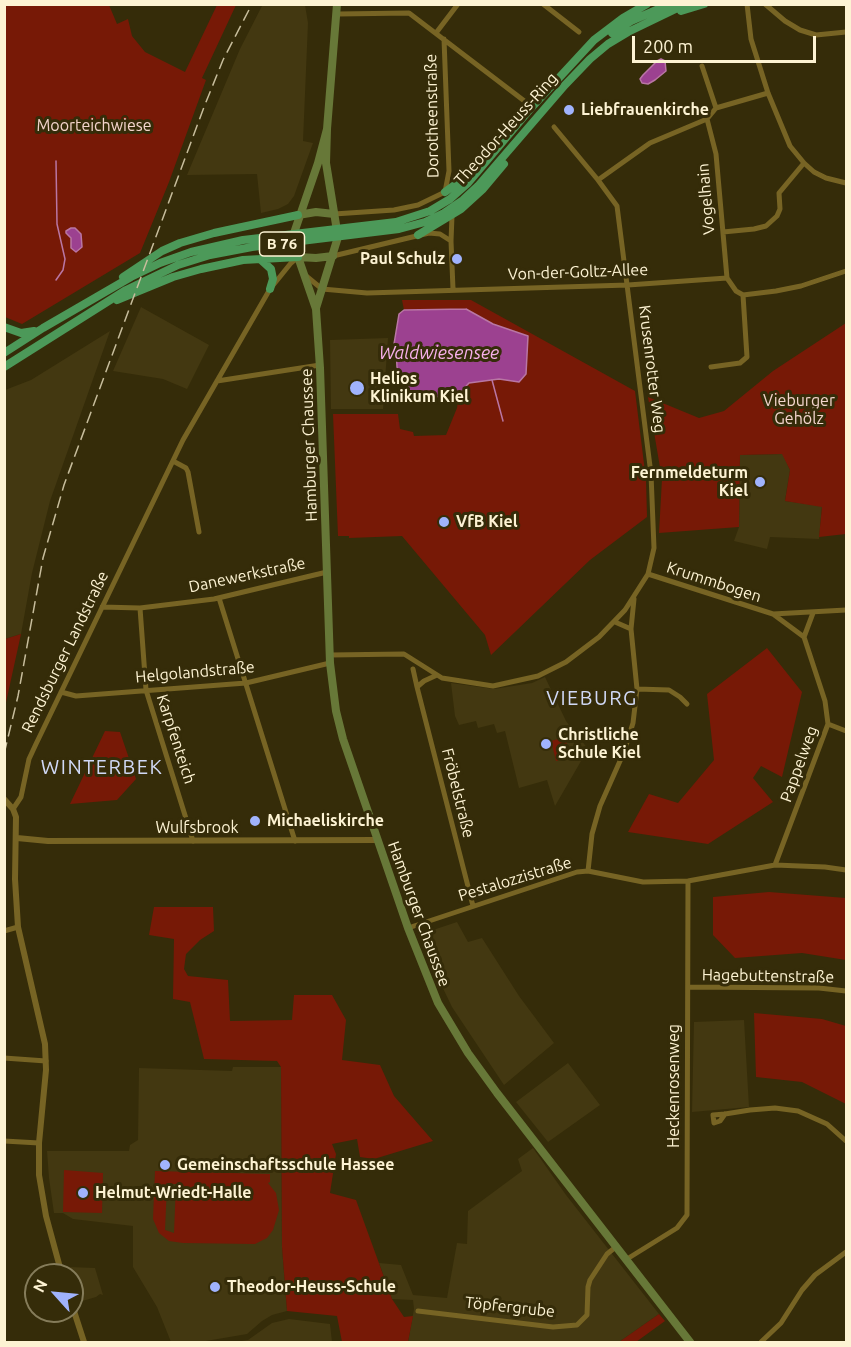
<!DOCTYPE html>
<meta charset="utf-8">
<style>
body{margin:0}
#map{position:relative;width:851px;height:1347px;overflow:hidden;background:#352c09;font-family:Ubuntu,sans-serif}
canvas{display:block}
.frame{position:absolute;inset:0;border:6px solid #fdf3d3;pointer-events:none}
.north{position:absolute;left:24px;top:1263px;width:60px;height:60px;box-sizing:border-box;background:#352c09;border:2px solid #857c5a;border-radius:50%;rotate:297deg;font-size:16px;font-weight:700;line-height:24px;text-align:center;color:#fdf3d3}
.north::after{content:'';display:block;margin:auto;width:21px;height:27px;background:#a0b3fd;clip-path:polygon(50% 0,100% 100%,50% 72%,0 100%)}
.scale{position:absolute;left:632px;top:36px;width:184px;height:27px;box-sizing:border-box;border:3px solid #fdf3d3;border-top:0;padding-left:8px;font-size:18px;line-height:21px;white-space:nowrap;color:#fdf3d3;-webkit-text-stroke:4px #352c09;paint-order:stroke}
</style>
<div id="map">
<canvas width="851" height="1347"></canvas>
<div class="frame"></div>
<div class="north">N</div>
<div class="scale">200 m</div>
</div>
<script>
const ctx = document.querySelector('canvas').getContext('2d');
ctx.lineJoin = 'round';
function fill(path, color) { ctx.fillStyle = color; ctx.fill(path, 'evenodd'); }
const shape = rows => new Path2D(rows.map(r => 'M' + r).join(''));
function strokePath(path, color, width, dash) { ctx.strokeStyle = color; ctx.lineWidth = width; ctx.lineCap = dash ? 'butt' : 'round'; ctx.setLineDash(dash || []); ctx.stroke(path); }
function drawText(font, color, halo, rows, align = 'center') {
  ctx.font = font + ' Ubuntu,sans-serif'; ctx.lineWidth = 6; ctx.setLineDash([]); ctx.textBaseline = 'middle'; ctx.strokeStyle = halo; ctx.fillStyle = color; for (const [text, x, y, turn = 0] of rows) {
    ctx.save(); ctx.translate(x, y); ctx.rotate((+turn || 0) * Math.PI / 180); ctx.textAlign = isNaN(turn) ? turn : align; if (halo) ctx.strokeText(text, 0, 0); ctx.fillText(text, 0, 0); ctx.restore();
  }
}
fill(shape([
 [263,4,305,5,308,23,303,141,313,143,294,196,288,204,278,209,261,213,257,174,187,175,240,49],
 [141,307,209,345,187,389,163,379,113,371],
 [110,331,50,501,32,573,21,634,5,639,5,390,31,380],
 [388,338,383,409,331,409,330,340],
 [783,454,790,470,785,501,822,506,819,539,770,537,767,549,734,541,739,527,740,455],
 [545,677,566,721,588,749,555,806,547,780,519,788,505,731,497,733,494,724,478,728,476,721,459,725,455,716,451,683,494,689,532,683],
 [457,922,468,942,482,938,519,996,554,1043,504,1085,452,1007,439,980,421,934],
 [744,1020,749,1107,692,1112,694,1022],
 [568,1063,600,1105,548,1142,516,1102],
 [233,1067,281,1067,282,1247,287,1311,272,1315,262,1321,247,1334,206,1341,206,1342,171,1342,157,1307,133,1267,133,1226,73,1219,63,1213,54,1213,49,1178,47,1151,129,1151,130,1145,138,1140,139,1068,232,1071],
 [533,1148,566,1195,659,1314,619,1342,408,1342,414,1309,413,1300,392,1299,379,1263,401,1265,413,1295,447,1298,457,1243,467,1244,468,1211,522,1171,518,1159],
 [69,1267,95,1268,103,1295,100,1294,96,1297,79,1302],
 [289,1319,330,1324,332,1342,235,1342,248,1340,272,1323]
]), '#433811');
fill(shape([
 [4,5,109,5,117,24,128,19,132,36,145,52,185,72,217,5,236,5,202,78,206,80,169,182,140,253,22,324,5,317],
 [402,300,471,300,635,391,646,480,647,517,590,560,491,655,485,635,402,536,349,538,349,536,338,536,333,414,398,414,400,429,413,432,414,436,446,435,457,408,459,394,469,383,499,379,528,336,493,324,466,309,404,310],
 [846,323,846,534,819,537,822,507,785,501,790,470,782,454,740,455,739,527,659,533,662,479,648,397,699,418,724,411,773,371],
 [21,634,5,707,5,639],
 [767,648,802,692,782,777,761,766,753,778,773,802,708,844,628,832,649,794,678,803,714,760,707,694],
 [105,731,120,732,136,779,117,800,70,804],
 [565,737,570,757,556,761,551,741],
 [769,892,846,898,846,960,802,953,735,958,713,935,713,897],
 [154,907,213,907,214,931,200,940,186,954,184,969,188,976,228,980,230,1021,292,1020,294,995,332,995,346,1020,342,1060,380,1065,394,1096,433,1141,374,1159,360,1157,357,1139,332,1144,336,1154,330,1193,356,1200,392,1299,404,1317,413,1316,408,1342,342,1342,337,1316,287,1311,282,1247,281,1067,277,1061,204,1059,190,1002,173,999,174,939,149,935],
 [754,1013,822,1019,846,1026,846,1104,802,1082,756,1077],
 [64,1170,103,1173,102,1213,63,1212],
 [155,1171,270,1174,270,1182,268,1183,276,1193,279,1210,273,1230,267,1238,255,1244,183,1243,169,1241,159,1233,153,1219],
 [171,1184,176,1184,174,1233,165,1230,167,1185],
 [659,1314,665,1321,636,1342,619,1342]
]), '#771906');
const water = shape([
 [661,59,665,61,666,71,655,80,648,84,642,83,640,79,643,75,657,61,661,59],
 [71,228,75,228,81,234,82,247,76,252,71,248,71,238,66,233,66,231,71,228],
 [466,309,493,324,528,336,526,374,519,382,499,379,469,383,459,394,427,398,425,393,412,397,406,380,400,374,397,367,396,347,394,344,399,314,404,310,466,309]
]);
fill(water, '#9c4190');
strokePath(water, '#b976a4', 1.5);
strokePath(shape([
 [56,161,57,224,65,259,63,270,56,280],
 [492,380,503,421]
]), '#b976a4', 1.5);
strokePath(shape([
 [543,4,579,32],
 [747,4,751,39,768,93,790,146,804,163,814,172,826,178,846,183],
 [765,4,785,21,800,30,816,35,846,32],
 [338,14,409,13,527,103],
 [436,33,458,4],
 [702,66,716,108],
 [707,119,716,154,727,278],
 [598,180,650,143,707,119,716,108,768,93],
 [334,214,394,210,418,205,445,192,449,171,444,39],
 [452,216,451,241,453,289],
 [723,232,754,229,766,226,777,216,780,209,779,193,804,163],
 [333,256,429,233,440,234,451,241],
 [305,275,322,289,367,293,628,285,727,278,736,291,743,295,776,291,801,286,846,271],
 [711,367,740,363,747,357,743,295],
 [217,381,320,365],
 [173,461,186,468,188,472,199,532],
 [648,574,773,614,846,610],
 [219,598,295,841],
 [102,607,140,608,214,599,327,572],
 [140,608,146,690,193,841],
 [773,614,804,637,825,701,828,724,775,865],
 [615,622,631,629],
 [804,637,813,613],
 [330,655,404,654,442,678,493,686,538,676,566,662,599,637,625,610,648,574,654,548,651,474,617,206,598,180,554,127],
 [413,669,417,687],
 [437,675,424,681,417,687,473,906],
 [637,689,669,690,680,697,687,704],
 [61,692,76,696,246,683,330,663],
 [828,724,846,731],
 [13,809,21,797,29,759,36,744,183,440,270,289,291,263,297,258],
 [588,871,592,834,600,806,624,752,633,723,637,689,631,629,634,599],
 [408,928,577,872,588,871,643,882,688,881,775,865,825,867,846,870],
 [4,931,18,927],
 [688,987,819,988,846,991],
 [4,1058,46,1061],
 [725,1114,720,1121,714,1123,713,1115,725,1114,750,1110,775,1108,798,1111,827,1124,846,1141],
 [4,1141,39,1143],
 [627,1259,677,1228,687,1215,688,881],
 [418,1311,553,1327,577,1325,587,1315,588,1287,590,1280,607,1254,617,1246],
 [761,1342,781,1323,802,1290,815,1275,846,1252]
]), '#776424', 5);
strokePath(shape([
 [4,799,13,809,16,817,15,879,18,927,45,1044,46,1070,39,1143,39,1175,46,1216,62,1275],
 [17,838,48,841,377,840],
 [72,1305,84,1342]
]), '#776424', 6);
strokePath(shape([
 [327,129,318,163,294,233,298,257,316,309,320,368,330,663,336,711,343,739,408,928,438,1003,468,1053,497,1093,690,1342],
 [298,215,316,212,334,214],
 [298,257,316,258,333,256],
 [316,308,338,237,326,163,327,129,337,4]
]), '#677838', 8);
strokePath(shape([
 [681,11,704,4],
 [612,33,631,21,670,4],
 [445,192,470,174],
 [418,235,461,209,483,189,504,164],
 [260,259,271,269,273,279,270,289],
 [123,277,162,251,180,243,214,233,298,215],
 [117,300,173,277,201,269,243,260,298,257],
 [4,327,21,333,34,331],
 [4,353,43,328,131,277,160,263,191,252,243,240,396,222,430,211,450,199,468,183,532,107,594,40,623,18,647,4],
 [4,367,126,290,178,265,210,255,252,247,399,229,425,222,444,213,463,200,478,186,565,85,590,59,608,44,628,32,686,4]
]), '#4c9959', 8);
strokePath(shape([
 [4,754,18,696,43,558,64,485,204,107,223,60,252,4]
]), '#c7bd9c', 1.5, [12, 6]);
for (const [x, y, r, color] of [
 [569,110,6,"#a0b3fd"],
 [457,259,6,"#a0b3fd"],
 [357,388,8,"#a0b3fd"],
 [760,482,6,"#a0b3fd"],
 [444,522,6,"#a0b3fd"],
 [546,744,6,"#a0b3fd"],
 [255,821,6,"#a0b3fd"],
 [165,1165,6,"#a0b3fd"],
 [83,1193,6,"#a0b3fd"],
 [215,1287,6,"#a0b3fd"]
]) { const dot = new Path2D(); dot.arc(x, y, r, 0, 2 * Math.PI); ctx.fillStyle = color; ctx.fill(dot); strokePath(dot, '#352c09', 2); }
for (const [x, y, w] of [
 [282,244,45]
]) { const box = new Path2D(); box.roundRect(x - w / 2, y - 12, w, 24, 4.5); ctx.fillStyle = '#352c09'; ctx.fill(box); strokePath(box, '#fdf3d3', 1.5); }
drawText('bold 15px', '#fdf3d3', null, [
 ["B 76",282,244]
]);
drawText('bold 16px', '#fdf3d3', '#352c09', [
 ["Liebfrauenkirche",581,110],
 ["Paul Schulz",445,259,"right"],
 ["Helios",370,379],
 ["Klinikum Kiel",370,397],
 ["Fernmeldeturm",748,473,"right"],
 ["Kiel",748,491,"right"],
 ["VfB Kiel",456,522],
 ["Christliche",558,735],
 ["Schule Kiel",558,753],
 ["Michaeliskirche",267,821],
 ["Gemeinschaftsschule Hassee",177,1165],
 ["Helmut-Wriedt-Halle",95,1193],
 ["Theodor-Heuss-Schule",227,1287]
], 'left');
drawText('16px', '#fdf3d3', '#352c09', [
 ["Dorotheenstraße",432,116,-91],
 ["Theodor-Heuss-Ring",506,129,-48],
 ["Vogelhain",706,199,-95],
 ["Von-der-Goltz-Allee",578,272,-2],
 ["Krusenrotter Weg",652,369,83],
 ["Hamburger Chaussee",309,445,-92],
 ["Danewerkstraße",247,575,-12],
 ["Krummbogen",714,582,18],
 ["Rendsburger Landstraße",65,652,-64],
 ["Helgolandstraße",195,672,-5],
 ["Karpfenteich",176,739,72],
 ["Pappelweg",799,764,-70],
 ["Fröbelstraße",458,793,76],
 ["Wulfsbrook",197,828],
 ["Pestalozzistraße",515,879,-17],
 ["Hamburger Chaussee",419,914,70],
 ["Hagebuttenstraße",768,976,1],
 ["Heckenrosenweg",674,1086,-90],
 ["Töpfergrube",510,1307,6]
]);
drawText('16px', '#f4d5cd', '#352c09', [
 ["Moorteichwiese",94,126],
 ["Vieburger",799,401],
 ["Gehölz",799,419]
]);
drawText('italic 18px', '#f7b0ea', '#352c09', [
 ["Waldwiesensee",439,353]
]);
ctx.letterSpacing = '1.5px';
drawText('20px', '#d1d9f6', '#352c09', [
 ["VIEBURG",592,698],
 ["WINTERBEK",102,767]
]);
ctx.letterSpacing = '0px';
</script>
